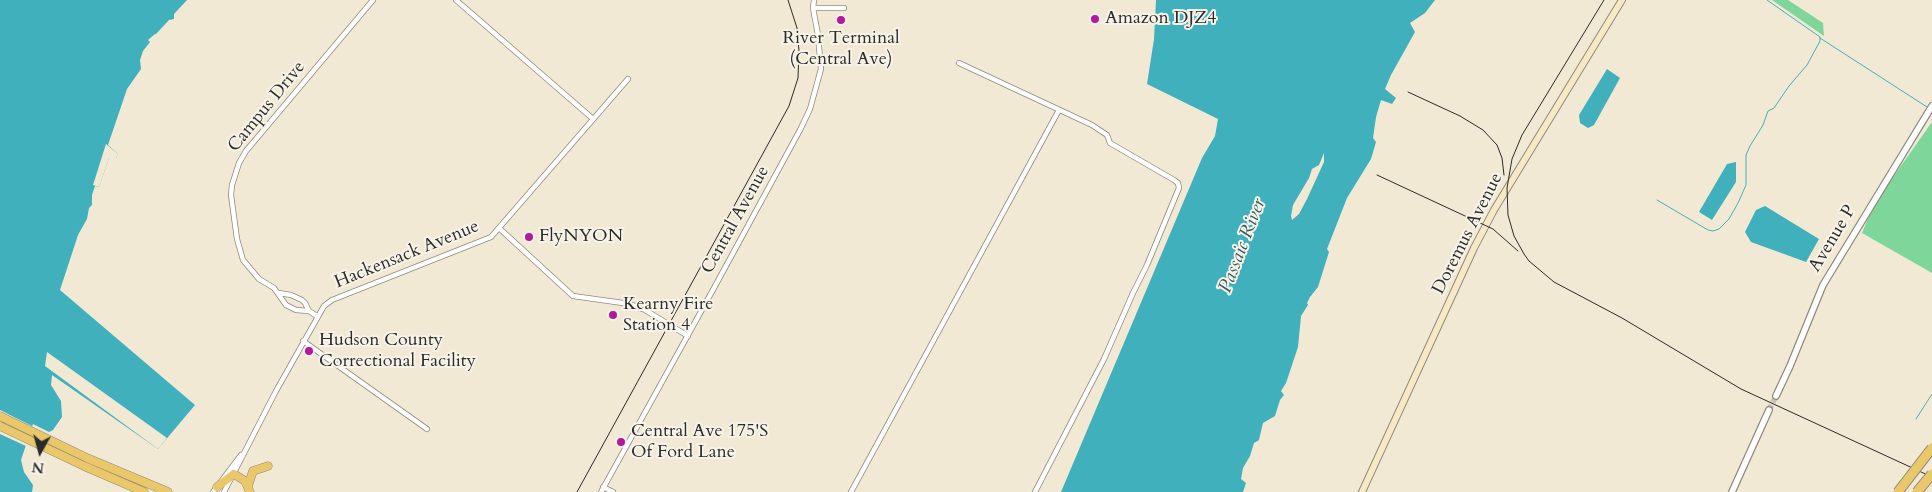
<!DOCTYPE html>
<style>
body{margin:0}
#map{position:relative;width:1932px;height:492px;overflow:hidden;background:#f2e9d4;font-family:Cardo,serif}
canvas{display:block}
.north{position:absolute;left:15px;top:427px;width:50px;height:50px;-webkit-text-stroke:4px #f7f3e8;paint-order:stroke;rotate:187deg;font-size:14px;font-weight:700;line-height:20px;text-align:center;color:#2b2b2b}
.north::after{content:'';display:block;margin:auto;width:18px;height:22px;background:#2b2b2b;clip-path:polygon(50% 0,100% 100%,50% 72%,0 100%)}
</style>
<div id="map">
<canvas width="1932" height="492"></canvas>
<div class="north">N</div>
</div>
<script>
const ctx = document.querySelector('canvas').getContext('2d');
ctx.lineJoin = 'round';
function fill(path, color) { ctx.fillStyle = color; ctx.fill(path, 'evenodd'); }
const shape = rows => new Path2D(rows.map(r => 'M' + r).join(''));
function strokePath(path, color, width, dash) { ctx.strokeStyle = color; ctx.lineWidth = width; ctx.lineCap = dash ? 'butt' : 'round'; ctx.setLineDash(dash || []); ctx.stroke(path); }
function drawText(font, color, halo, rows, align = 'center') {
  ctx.font = font + ' Cardo,serif'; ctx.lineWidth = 4; ctx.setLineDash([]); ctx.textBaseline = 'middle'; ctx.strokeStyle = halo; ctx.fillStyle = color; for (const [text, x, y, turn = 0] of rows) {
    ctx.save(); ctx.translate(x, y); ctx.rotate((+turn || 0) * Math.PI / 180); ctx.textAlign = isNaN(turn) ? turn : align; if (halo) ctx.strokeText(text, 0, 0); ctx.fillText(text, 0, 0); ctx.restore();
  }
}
fill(shape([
 [1772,0,1788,0,1823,23,1824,36],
 [1932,122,1932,273,1862,233,1874,204]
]), '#7fd69a');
fill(shape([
 [0,0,187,0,174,14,174,19,169,20,156,34,155,34,148,40,150,42,143,51,140,60,141,69,127,89,108,145,118,154,116,158,109,158,99,187,95,186,92,195,92,205,89,208,87,219,78,235,60,290,195,405,158,449,52,375,51,385,61,401,62,417,53,430,49,432,33,424,21,460,24,472,33,485,32,492,0,492],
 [1156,0,1435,0,1425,13,1410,23,1415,32,1391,75,1385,89,1396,98,1392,104,1381,100,1376,117,1373,138,1376,142,1371,159,1347,198,1327,249,1329,252,1318,287,1310,297,1307,303,1308,305,1301,316,1298,347,1286,383,1281,391,1284,395,1280,400,1275,416,1263,423,1259,440,1254,443,1250,456,1243,468,1241,479,1246,483,1243,492,1061,492,1202,158,1215,136,1218,119,1147,84,1154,39],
 [1607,69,1620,78,1594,125,1588,128,1580,123,1579,115],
 [1736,162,1736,182,1712,220,1699,212,1727,164],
 [1765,206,1819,239,1806,262,1751,242,1745,232,1756,210]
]), '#41b0bd');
fill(shape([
 [106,144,118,154,116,158,109,158,99,187,93,185],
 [1324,153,1324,162,1307,199,1299,214,1292,220,1291,216,1293,205,1309,178,1312,169,1319,165],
 [47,352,167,438,158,449,45,366],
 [0,410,50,435,34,427,28,447,0,434]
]), '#f2e9d4');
strokePath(shape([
 [1820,38,1927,107],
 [1657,200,1708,230,1713,231,1719,229,1729,219,1738,203,1746,185,1746,155,1750,146,1763,125,1768,111,1774,108,1789,86,1807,65,1820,41,1820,37,1767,0],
 [1916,419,1932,394]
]), '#41b0bd', 1);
strokePath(shape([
 [1769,410,1776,396]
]), '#cac3b2', 5.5, [5.5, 3]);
const minor = shape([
 [456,0,592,118],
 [813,8,844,8],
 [959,63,1092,125,1107,135,1110,143,1174,180,1178,183,1179,188,1147,265,1133,293,1104,359,1035,492],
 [499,228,573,296,630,304,645,310,688,336],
 [279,293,291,295,302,300,305,303,309,311],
 [317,316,309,311,296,310,286,305,274,288,259,279,243,260,237,239,231,195,232,185,239,163,246,151,373,0],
 [303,341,427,429],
 [603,487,613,492],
 [213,492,241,455],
 [224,492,276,391,324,306,332,300,491,237,628,79],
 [601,492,714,288,800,130,810,109,821,69,818,35,813,8,814,0],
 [851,492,1059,110]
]);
const tertiary = shape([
 [1776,396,1790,366,1823,285,1932,106],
 [1732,492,1769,410]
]);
const secondary = shape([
 [1362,492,1474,248,1494,210,1622,0]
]);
const trunk = shape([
 [0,416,87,458,168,492],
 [0,426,84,466,144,492],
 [248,486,253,471,268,466],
 [217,487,234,474,245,481,250,492]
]);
strokePath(minor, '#8e8a80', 6);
strokePath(tertiary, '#8e8a80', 8);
strokePath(secondary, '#8e8a80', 8);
strokePath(trunk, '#8e8a80', 9);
strokePath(minor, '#fff', 4.5);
strokePath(tertiary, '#fff', 5.5);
strokePath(secondary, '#f7e9c3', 6);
strokePath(trunk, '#eac769', 8);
strokePath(shape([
 [1604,0,1522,135,1512,159,1507,188,1508,215,1514,236,1524,254,1529,261,1554,282,1622,318,1741,389,1932,477],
 [1408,92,1460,116,1483,130,1497,145,1502,158,1504,175],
 [1377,175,1493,229,1518,251],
 [577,492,789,106,798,78,799,51,797,28,788,0]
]), '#2b2b2b', 1);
const motorwayBridge = shape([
 [1898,492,1932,448],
 [1917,492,1932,474]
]);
strokePath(motorwayBridge, '#8e8a80', 11, []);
strokePath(motorwayBridge, '#eac769', 9);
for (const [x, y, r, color] of [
 [1095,19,5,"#b5179e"],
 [841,20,5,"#b5179e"],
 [529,237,5,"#b5179e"],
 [613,315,5,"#b5179e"],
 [309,351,5,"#b5179e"],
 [621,442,5,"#b5179e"]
]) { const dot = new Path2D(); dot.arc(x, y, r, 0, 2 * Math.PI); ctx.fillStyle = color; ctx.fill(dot); strokePath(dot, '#f7f3e8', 2); }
drawText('18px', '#2b2b2b', '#f7f3e8', [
 ["Amazon DJZ4",1105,19],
 ["River Terminal",841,39,"center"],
 ["(Central Ave)",841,60,"center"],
 ["FlyNYON",539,237],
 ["Kearny Fire",623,305],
 ["Station 4",623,326],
 ["Hudson County",319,341],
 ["Correctional Facility",319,362],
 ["Central Ave 175'S",631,432],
 ["Of Ford Lane",631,453]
], 'left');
drawText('18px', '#2b2b2b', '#f7f3e8', [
 ["Campus Drive",267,107,-51],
 ["Central Avenue",736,220,-61],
 ["Doremus Avenue",1468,234,-63],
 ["Avenue P",1833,239,-59],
 ["Hackensack Avenue",407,255,-22]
]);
drawText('italic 19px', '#335a5e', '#f7f3e8', [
 ["Passaic River",1243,246,-69]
]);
</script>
